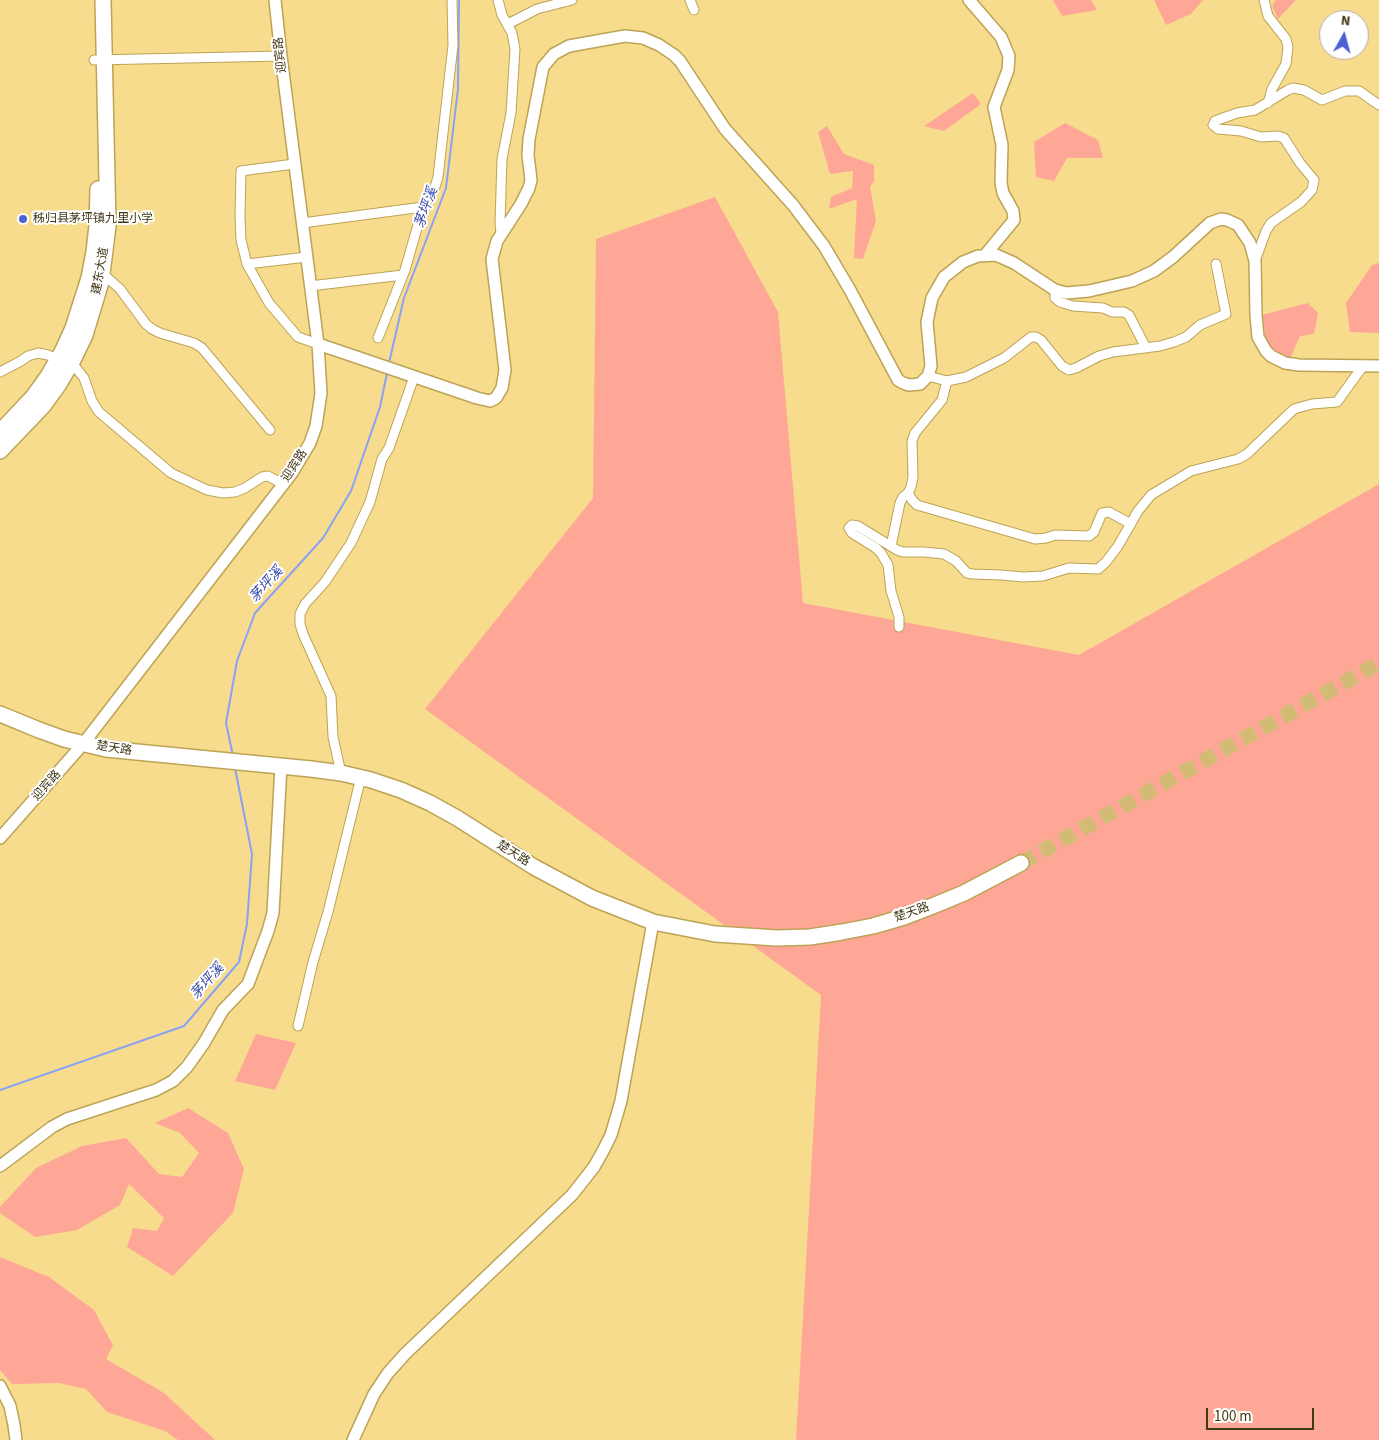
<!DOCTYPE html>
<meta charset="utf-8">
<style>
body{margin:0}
#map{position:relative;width:1379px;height:1440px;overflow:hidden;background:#f7dc8d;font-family:"Source Sans 3",sans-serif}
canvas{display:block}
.north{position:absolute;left:1319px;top:10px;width:50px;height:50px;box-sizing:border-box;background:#fff;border:1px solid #b3afa2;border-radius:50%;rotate:7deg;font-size:14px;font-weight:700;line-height:20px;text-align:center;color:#423716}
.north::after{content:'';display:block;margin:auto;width:18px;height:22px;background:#4b60d5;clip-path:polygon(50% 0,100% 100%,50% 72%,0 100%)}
.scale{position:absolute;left:1206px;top:1408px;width:108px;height:22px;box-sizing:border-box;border:2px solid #423716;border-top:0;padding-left:6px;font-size:15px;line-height:18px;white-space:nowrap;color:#423716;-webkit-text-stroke:4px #fff;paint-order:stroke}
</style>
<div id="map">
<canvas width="1379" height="1440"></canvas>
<div class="north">N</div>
<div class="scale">100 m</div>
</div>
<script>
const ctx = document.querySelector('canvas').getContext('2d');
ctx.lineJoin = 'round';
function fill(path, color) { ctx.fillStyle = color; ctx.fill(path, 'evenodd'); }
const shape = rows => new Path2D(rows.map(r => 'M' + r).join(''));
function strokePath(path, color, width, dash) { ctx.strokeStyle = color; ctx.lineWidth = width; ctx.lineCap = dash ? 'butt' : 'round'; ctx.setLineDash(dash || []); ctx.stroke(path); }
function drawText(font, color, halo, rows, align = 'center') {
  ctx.font = font + ' "Source Sans 3","Noto Sans SC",sans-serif'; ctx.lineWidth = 4; ctx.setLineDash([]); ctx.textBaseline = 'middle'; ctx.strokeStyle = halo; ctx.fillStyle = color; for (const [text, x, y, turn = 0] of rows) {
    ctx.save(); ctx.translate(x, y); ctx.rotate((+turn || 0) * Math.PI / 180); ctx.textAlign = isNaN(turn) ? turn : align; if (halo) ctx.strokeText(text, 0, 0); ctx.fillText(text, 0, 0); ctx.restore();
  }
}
fill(shape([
 [1053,0,1091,0,1097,10,1062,16],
 [1154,0,1203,0,1191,14,1166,25],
 [1276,0,1296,0,1278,19,1272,6],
 [973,93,981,104,944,131,924,126],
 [1065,123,1098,140,1103,158,1067,158,1054,181,1036,177,1034,142],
 [827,126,844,154,874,165,874,181,870,187,876,221,863,259,854,258,857,199,829,209,831,197,852,188,853,171,830,174,818,132],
 [715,197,778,312,803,603,1079,655,1379,484,1379,1440,796,1440,821,995,425,709,593,498,596,239],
 [1379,263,1379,333,1350,332,1346,303,1372,265],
 [1308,303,1318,313,1314,334,1300,336,1291,357,1280,357,1266,341,1262,315],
 [256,1034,296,1043,275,1090,235,1081],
 [188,1108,228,1133,244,1169,233,1213,173,1276,127,1247,133,1228,157,1231,164,1218,129,1184,120,1205,77,1230,35,1237,0,1213,0,1207,36,1168,82,1146,126,1138,159,1174,182,1177,199,1153,180,1133,155,1123],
 [0,1257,49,1277,94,1310,113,1345,106,1359,164,1393,215,1440,178,1440,165,1431,107,1412,86,1389,59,1383,12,1384,0,1370]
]), '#fea796');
strokePath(shape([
 [389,363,404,298,446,188,458,89,459,0],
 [233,756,226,723,237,661,255,613,323,538,351,491,380,407,387,373],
 [0,1090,184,1026,239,962,247,924,252,854,235,768]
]), '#8aa1f5', 2);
strokePath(shape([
 [1021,863,1379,663]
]), '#d3bb75', 15, [15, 8]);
const street = shape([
 [498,0,502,15,512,33,515,49,511,113,502,159,500,223,501,233],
 [690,0,694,10],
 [1264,0,1268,16,1286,39,1288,47,1286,64,1272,89,1268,103],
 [508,24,537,9,572,0],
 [94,60,281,56],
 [294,164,241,171,240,217,241,240,247,264,269,303,298,337,318,344],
 [302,223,423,207],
 [1255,261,1266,231,1271,223,1301,202,1312,190,1314,180,1300,163,1284,138,1278,136,1261,137,1241,131,1218,129,1213,125,1215,121,1237,113,1255,110,1288,90,1293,88,1304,90,1322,100,1345,91,1359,91,1379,105],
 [247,264,307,257],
 [101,272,120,289,146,324,152,329,160,333,194,343,202,348,270,430],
 [310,286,403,275],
 [1055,290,1055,298,1060,302,1073,306,1103,308,1112,312,1124,312,1129,315,1146,348],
 [378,338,405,270,423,207,435,187,438,177,453,45,452,0],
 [0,372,21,361,28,356,38,353,48,355,76,368,84,378,92,401,99,412,171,473,207,490,223,493,235,492,245,488,262,477,268,476,283,484],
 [928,376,947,381,966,377,1004,358,1031,337,1036,337,1041,340,1062,366,1069,370,1076,368,1099,356,1113,352,1160,346,1174,342,1186,337,1200,325,1226,314,1216,264],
 [908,493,912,500,917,505,1035,539,1046,538,1055,535,1089,536,1094,532,1102,513,1109,512,1131,524],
 [891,546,900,503,903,497,908,493,911,487,913,477,912,441,915,433,942,400,947,381],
 [899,627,899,617,891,591,888,565,881,553,876,548,852,533,849,528,852,525,858,526,897,550,903,552,924,552,944,554,956,561,967,573,973,574,1001,575,1023,577,1043,576,1069,568,1098,569,1106,562,1118,546,1138,511,1151,495,1191,471,1238,459,1247,454,1294,409,1312,404,1337,402,1363,366],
 [341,773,333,737,331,696,303,634,300,624,300,614,305,604,325,582,351,543,370,502,382,459,389,448,414,377],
 [298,1026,313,962,328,912,361,777]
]);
const secondary = shape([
 [969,0,1001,37,1009,56,1008,70,994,107,1002,145,1001,183,1003,193,1013,211,1014,220,986,254],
 [318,344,477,398,490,401,496,398,502,388,505,370,492,259,497,241,521,204,529,188,531,180,528,155,529,139,543,67,554,54,569,46,625,36,643,38,659,45,674,55,680,61,725,129,793,205,824,246,850,290,898,380,903,383,909,385,920,384,928,376,931,366,927,322,932,298,944,277,963,262,978,256,996,255,1014,263,1055,290,1066,293,1089,291,1132,281,1154,271,1173,257,1210,223,1221,219,1227,220,1238,225,1250,243,1255,261,1256,315,1258,337,1266,351,1271,356,1285,363,1299,365,1379,366],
 [0,838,83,744,292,473,310,443,316,426,321,393,318,344,281,56,275,0],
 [0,1166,52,1127,67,1119,156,1090,173,1081,187,1067,204,1043,223,1010,248,984,268,931,273,913,281,766],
 [0,1386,10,1406,14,1425,16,1440],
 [353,1440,374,1394,388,1373,405,1354,572,1195,594,1167,603,1151,611,1135,621,1101,653,922]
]);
const highway = shape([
 [0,432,33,397,48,376,62,352,73,328,89,278,94,252,97,225,98,189],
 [0,451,43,406,59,384,73,360,85,335,101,282,108,226,103,0],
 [0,714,39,730,64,739,106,749,311,769,341,773,371,780,401,790,430,803,457,818,534,867,592,898,653,922,715,934,777,938,810,937,842,932,873,926,904,917,935,905,964,893,1021,863]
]);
strokePath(street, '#bda355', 11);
strokePath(secondary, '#bda355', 14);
strokePath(highway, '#bda355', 18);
strokePath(street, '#fff', 9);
strokePath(secondary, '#fff', 11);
strokePath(highway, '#fff', 15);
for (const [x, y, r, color] of [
 [23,219,5,"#4b60d5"]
]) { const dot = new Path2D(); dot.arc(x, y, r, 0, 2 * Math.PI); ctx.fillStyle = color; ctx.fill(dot); strokePath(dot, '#fff', 2); }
drawText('12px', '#423716', '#fff', [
 ["迎宾路",281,55,-96],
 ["建东大道",101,271,-80],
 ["迎宾路",295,466,-57],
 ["楚天路",114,749,9],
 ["迎宾路",47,786,-48],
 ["楚天路",513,854,32],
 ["楚天路",912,913,-19]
]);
drawText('12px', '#423716', '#fff', [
 ["秭归县茅坪镇九里小学",33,219]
], 'left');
drawText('italic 14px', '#3a4bac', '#fff', [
 ["茅坪溪",427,208,-70],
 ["茅坪溪",267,585,-48],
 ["茅坪溪",208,982,-49]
]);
</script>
